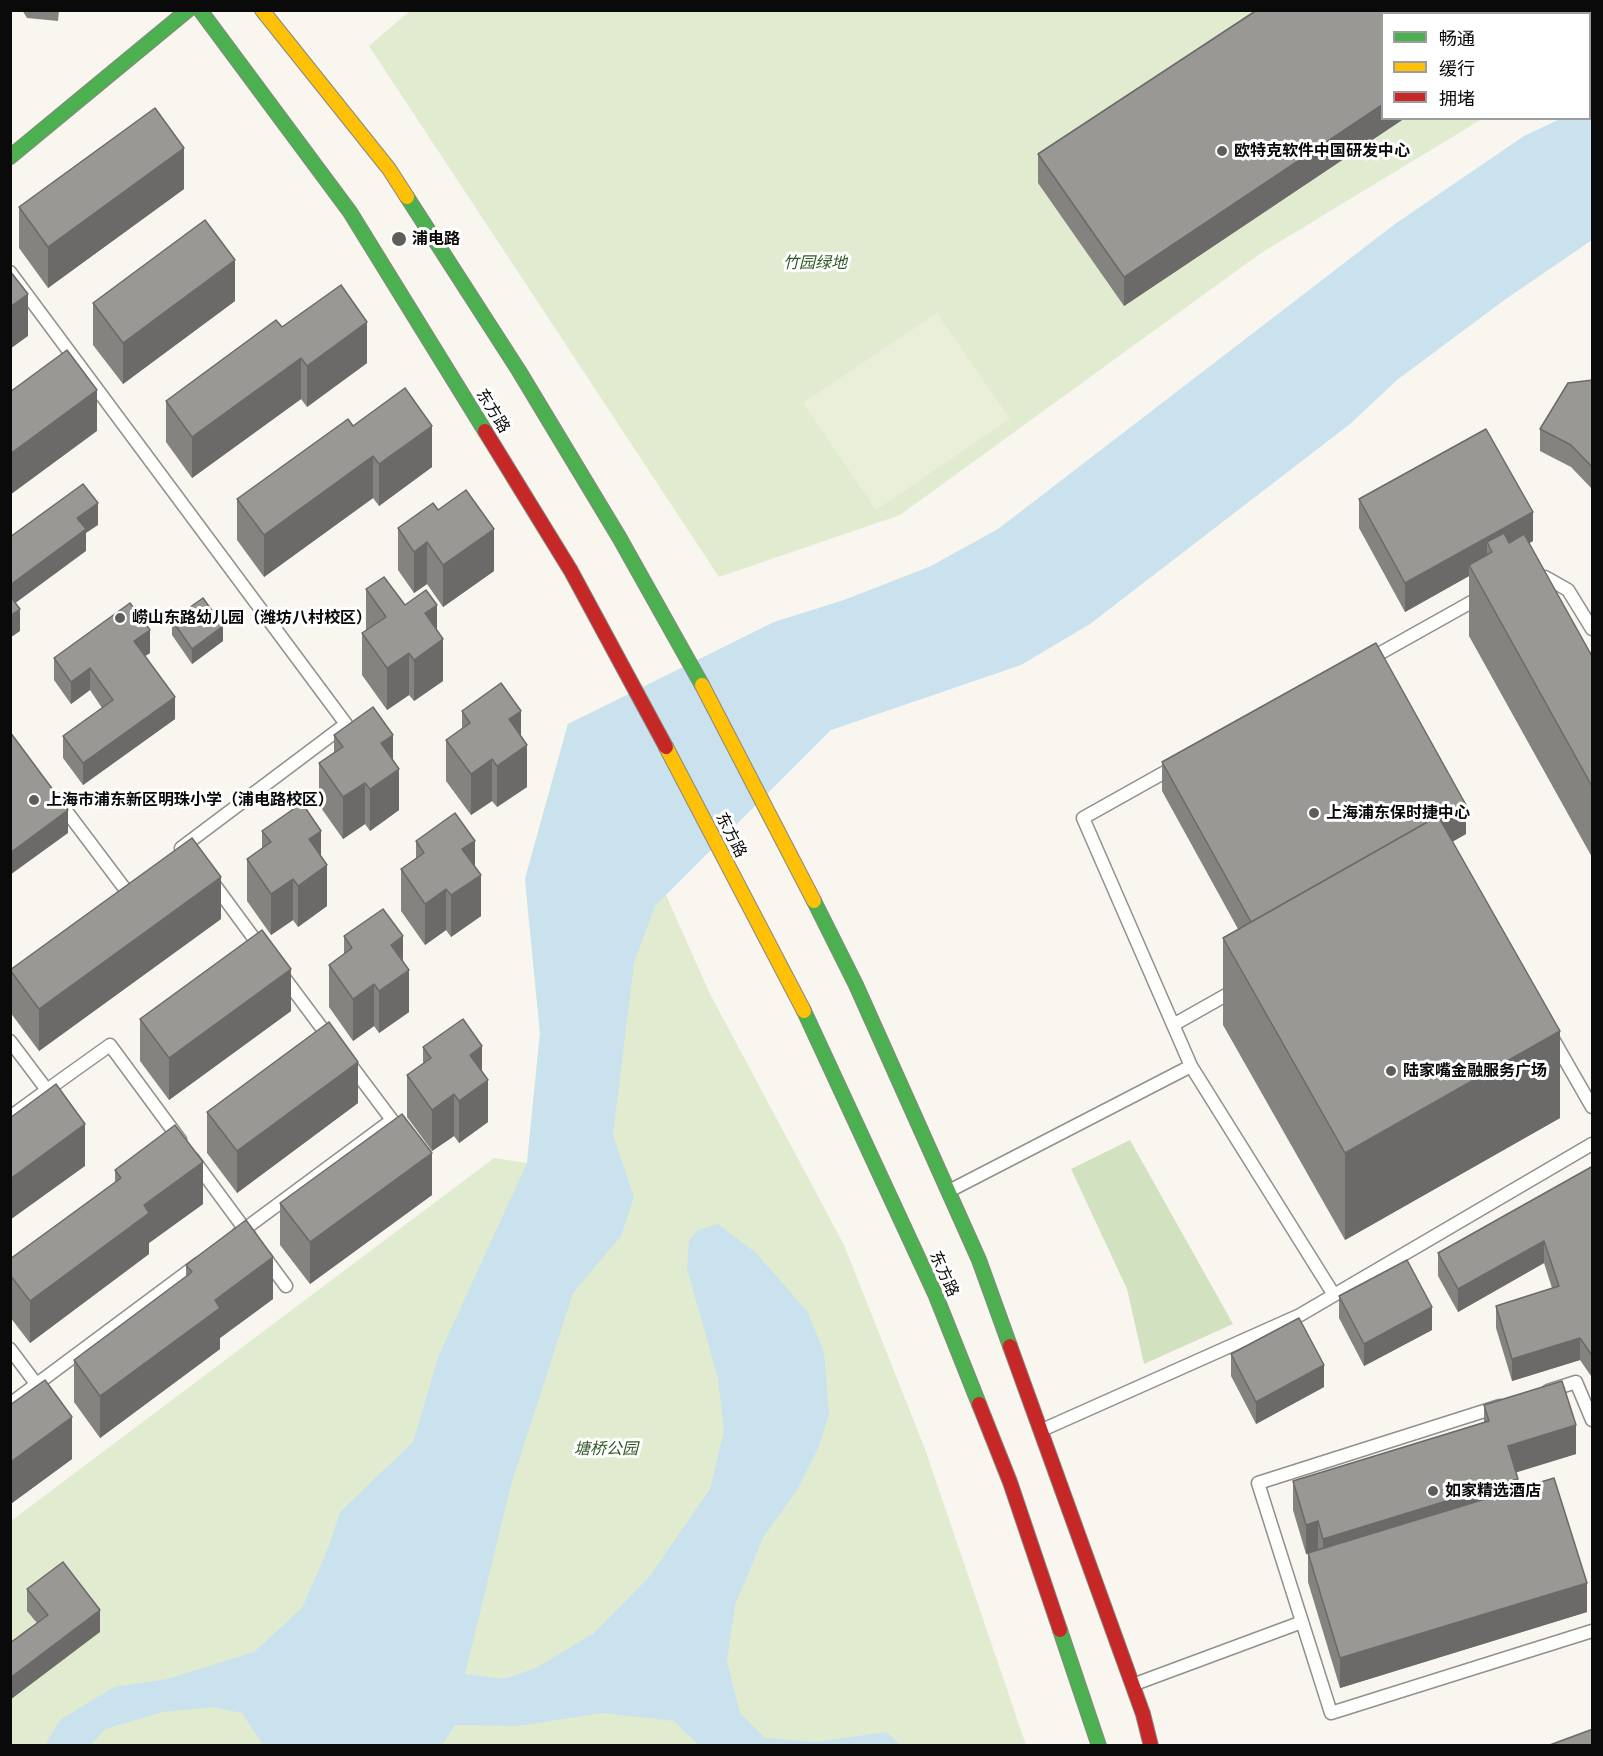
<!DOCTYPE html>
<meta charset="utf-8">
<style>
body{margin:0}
#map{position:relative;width:1603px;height:1756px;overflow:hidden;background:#f8f6ee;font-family:"Playfair Display","Noto Sans SC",serif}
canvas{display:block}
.frame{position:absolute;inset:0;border:12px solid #0a0a0a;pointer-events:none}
.legend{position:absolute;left:1381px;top:12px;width:210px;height:108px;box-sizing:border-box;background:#fff;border:2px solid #9d9d9d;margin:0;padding:8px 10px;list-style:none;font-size:18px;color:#0a0a0a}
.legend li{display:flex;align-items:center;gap:12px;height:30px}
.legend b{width:30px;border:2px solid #9d9d9d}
</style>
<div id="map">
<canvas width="1603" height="1756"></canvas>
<div class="frame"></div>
<ul class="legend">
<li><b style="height:8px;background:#4caf50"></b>畅通</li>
<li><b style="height:8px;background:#ffc107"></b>缓行</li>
<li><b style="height:8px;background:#c62828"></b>拥堵</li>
</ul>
</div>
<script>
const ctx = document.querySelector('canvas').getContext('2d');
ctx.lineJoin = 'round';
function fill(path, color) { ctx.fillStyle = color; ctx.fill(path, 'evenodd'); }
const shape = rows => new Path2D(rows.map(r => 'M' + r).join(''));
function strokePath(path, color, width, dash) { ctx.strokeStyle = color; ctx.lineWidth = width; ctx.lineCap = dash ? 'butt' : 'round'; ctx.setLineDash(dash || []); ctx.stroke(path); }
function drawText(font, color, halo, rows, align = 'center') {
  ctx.font = font + ' "Playfair Display","Noto Sans SC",serif'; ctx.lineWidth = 6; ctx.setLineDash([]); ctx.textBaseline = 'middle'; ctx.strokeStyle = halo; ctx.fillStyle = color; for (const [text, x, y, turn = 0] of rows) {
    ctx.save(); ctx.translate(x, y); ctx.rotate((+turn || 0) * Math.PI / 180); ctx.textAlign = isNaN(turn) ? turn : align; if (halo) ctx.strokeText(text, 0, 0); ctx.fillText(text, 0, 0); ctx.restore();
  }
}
fill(shape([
 [411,10,1592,11,1592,52,1590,53,1590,14,1382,14,1382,118,1482,119,1261,253,900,515,719,577,369,46],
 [586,715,710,994,844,1245,925,1449,1026,1745,11,1746,11,1521,494,1158,527,1163,540,1033,525,879,568,724]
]), '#e1ebd0');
fill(shape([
 [1130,1140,1233,1324,1144,1364,1127,1289,1071,1169]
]), '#d2e1c0');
fill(shape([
 [937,313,1010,419,876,510,803,403]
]), '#eaefda');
fill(shape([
 [1592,102,1592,240,1503,301,1397,380,1350,424,1090,624,1021,665,831,730,655,906,634,963,613,1135,634,1197,621,1236,573,1293,511,1485,465,1674,504,1679,536,1668,594,1633,650,1576,710,1489,724,1431,718,1378,687,1269,689,1241,698,1230,718,1224,756,1253,807,1311,824,1352,829,1414,818,1449,797,1490,764,1536,735,1605,727,1661,740,1713,765,1738,816,1742,886,1732,901,1745,699,1745,674,1721,603,1713,518,1726,455,1725,442,1745,263,1745,242,1713,213,1707,163,1712,105,1729,91,1745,45,1746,60,1720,114,1687,167,1679,254,1652,302,1608,329,1546,340,1512,413,1442,439,1355,527,1163,540,1033,525,879,568,724,774,622,844,600,931,566,998,529,1395,224,1524,136,1560,119,1590,118,1590,104]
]), '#c9e2ed');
const lane = shape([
 [10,272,346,724,181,848],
 [1535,577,1545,577,1568,590,1592,629],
 [1368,660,1484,595],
 [58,800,125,889],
 [211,880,261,948],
 [283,976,330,1039],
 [1173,1025,1235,990],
 [1553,1039,1592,1107],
 [10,1041,47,1090,110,1045,180,1140],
 [1191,1066,1334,1295],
 [10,1117,47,1090],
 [193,1159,249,1235],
 [949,1191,1191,1066,1083,818,1174,767],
 [238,1234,392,1120,350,1064],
 [264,1256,286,1286],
 [10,1349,37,1385],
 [1548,1391,1576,1382,1592,1420],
 [10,1404,198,1264],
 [1500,1406,1258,1483,1331,1713,1592,1631],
 [1042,1430,1300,1315,1592,1144],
 [1135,1684,1302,1622]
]);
const fast = shape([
 [200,10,350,212,485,431],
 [10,157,188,10],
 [407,197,519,371,619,537,702,685],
 [814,901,856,985,979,1260,1010,1346],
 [804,1011,936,1296,979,1404],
 [1060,1630,1099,1746]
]);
const slow = shape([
 [262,10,389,169,407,197],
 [702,685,814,901],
 [666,747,804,1011]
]);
const jam = shape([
 [485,431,571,571,666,747],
 [1010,1346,1143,1714,1151,1746],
 [979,1404,1010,1482,1060,1630]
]);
strokePath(lane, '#91908d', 15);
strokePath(fast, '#888783', 16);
strokePath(slow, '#888783', 16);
strokePath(jam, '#888783', 16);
strokePath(lane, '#fefefc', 12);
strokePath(fast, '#4caf50', 14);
strokePath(slow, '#ffc107', 14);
strokePath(jam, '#c62828', 14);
fill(shape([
 [22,10,59,10,58,21,27,18],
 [1257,10,1567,10,1383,118,1405,118,1124,306,1038,183,1038,154],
 [184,189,48,288,19,248,19,207],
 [235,301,123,384,93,345,93,303],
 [282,327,367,363,307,407,301,399,192,478,166,442,166,401],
 [1593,380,1593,490,1571,467,1540,451,1540,429],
 [353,426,432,467,379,506,373,498,264,577,237,540,237,499],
 [1359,499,1533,541,1529,543,1593,658,1593,859,1469,636,1469,576,1405,612,1359,528],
 [438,510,494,571,443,607,427,584,414,593,398,570,398,528],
 [366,589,405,605,437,631,443,681,414,701,409,695,387,710,362,675,362,633,366,631],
 [172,620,223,641,192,664,172,635],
 [150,653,145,656,175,719,83,785,63,758,63,736,102,708,90,690,71,704,54,680,54,658],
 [462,711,521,736,527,787,497,807,492,801,471,815,446,781,446,740,462,729],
 [334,735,393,760,399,810,370,831,365,824,343,839,319,805,319,763,334,752],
 [1162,762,1466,834,1452,842,1560,1118,1345,1240,1223,1025,1223,938,1238,929,1162,791],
 [262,831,321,856,327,906,298,927,293,920,271,935,247,901,247,859,262,848],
 [416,841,475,866,481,916,451,937,446,930,425,945,401,911,401,869,416,858],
 [221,919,39,1051,10,1012,10,970],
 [344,936,403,962,409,1012,379,1033,374,1026,353,1041,329,1007,329,965,344,954],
 [291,1011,169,1100,140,1061,140,1019],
 [423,1047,482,1072,488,1122,459,1143,454,1136,432,1151,407,1117,407,1075,423,1064],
 [358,1103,237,1193,207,1153,207,1112],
 [1593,1166,1593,1379,1580,1360,1512,1381,1496,1328,1496,1306,1552,1288,1544,1263,1458,1312,1438,1276,1438,1253],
 [115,1170,203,1204,149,1243,149,1254,30,1343,10,1317,10,1259,115,1182],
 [432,1195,310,1284,280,1245,280,1203],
 [186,1265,273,1299,220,1338,220,1349,100,1438,74,1402,74,1360,186,1277],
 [1339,1296,1432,1330,1364,1366,1339,1318],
 [1231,1354,1324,1387,1256,1424,1231,1376],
 [10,1405,72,1459,12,1503,10,1501],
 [1484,1405,1576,1454,1516,1472,1518,1489,1587,1612,1340,1688,1308,1582,1308,1554,1306,1554,1293,1510,1293,1481,1484,1422],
 [27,1589,100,1632,37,1623,27,1611]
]), '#84837f');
fill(shape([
 [1524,10,1567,10,1563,14,1519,14],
 [1383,104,1383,118,1405,118,1124,306,1124,277],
 [184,148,184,189,48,288,48,247],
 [235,260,235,301,123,384,123,343],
 [28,294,28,336,10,349,10,307],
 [367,322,367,363,307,407,307,366],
 [301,358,301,399,192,478,192,437],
 [97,390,97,431,10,495,10,454],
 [432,426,432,467,379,506,379,464],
 [373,456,373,498,264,577,264,535],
 [98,503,98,525,86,533,86,551,10,607,10,585,77,518],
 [1533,512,1533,541,1492,564,1492,552,1487,542,1487,567,1469,565,1469,576,1405,612,1405,583],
 [494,529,494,571,443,607,443,565],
 [427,542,427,584,414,593,414,552],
 [437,605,437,643,443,639,443,681,414,701,414,660,425,613],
 [20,609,20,631,10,638,10,616],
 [223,626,223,641,192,664,192,649],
 [150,630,150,653,134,663,134,641],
 [409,653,409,695,387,710,387,668],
 [90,668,90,690,71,704,71,682],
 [175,697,175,719,83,785,83,763],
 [521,711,521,749,527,745,527,787,497,807,497,766,509,719],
 [393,735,393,773,399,769,399,810,370,831,370,789,381,743],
 [492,759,492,801,471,815,471,774],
 [365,783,365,824,343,839,343,797],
 [1466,805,1466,834,1252,953,1252,924],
 [68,810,68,833,10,875,10,853],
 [321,831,321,869,327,865,327,906,298,927,298,886,309,839],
 [475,841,475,879,481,875,481,916,451,937,451,895,462,849],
 [221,877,221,919,39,1051,39,1009],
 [293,879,293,920,271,935,271,894],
 [446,889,446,930,425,945,425,904],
 [403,936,403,975,409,970,409,1012,379,1033,379,991,391,945],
 [291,969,291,1011,169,1100,169,1058],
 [374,984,374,1026,353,1041,353,999],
 [1560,1031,1560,1118,1345,1240,1345,1153],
 [482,1046,482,1085,488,1080,488,1122,459,1143,459,1101,470,1055],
 [358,1062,358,1103,237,1193,237,1151],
 [454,1094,454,1136,432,1151,432,1110],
 [85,1124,85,1166,10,1220,10,1179],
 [432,1153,432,1195,310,1284,310,1242],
 [203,1162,203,1204,149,1243,149,1254,30,1343,30,1301,144,1205],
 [1544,1241,1544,1263,1458,1312,1458,1289],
 [273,1257,273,1299,220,1338,220,1349,100,1438,100,1396,215,1300],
 [1432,1307,1432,1330,1364,1366,1364,1344],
 [1580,1338,1580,1360,1512,1381,1512,1359],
 [1324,1365,1324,1387,1256,1424,1256,1402],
 [72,1417,72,1459,12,1503,12,1461],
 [1576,1425,1576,1454,1508,1475,1508,1446],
 [1518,1479,1518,1508,1323,1568,1323,1539],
 [1318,1521,1318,1550,1306,1554,1306,1525],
 [1587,1583,1587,1612,1340,1688,1340,1658],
 [100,1610,100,1632,10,1700,10,1678]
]), '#6c6a68');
const building = shape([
 [1257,10,1524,10,1519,14,1383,14,1383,104,1124,277,1038,154,1257,10],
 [155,108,184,148,48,247,19,207,155,108],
 [205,220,235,260,123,343,93,303,205,220],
 [10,271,28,294,10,307,10,271],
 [341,285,367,322,307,366,301,358,192,437,166,401,276,320,282,327,341,285],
 [67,350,97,390,10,454,10,392,67,350],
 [1593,380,1593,468,1571,445,1540,429,1568,383,1593,380],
 [405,388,432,426,379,464,373,456,264,535,237,499,348,419,353,426,405,388],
 [1486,429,1533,512,1405,583,1359,499,1486,429],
 [83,484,98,503,77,518,86,529,10,585,10,537,83,484],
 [466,490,494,529,443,565,427,542,414,552,398,528,433,503,438,510,466,490],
 [1504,533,1509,543,1524,534,1593,658,1593,788,1469,565,1492,552,1487,542,1504,533],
 [384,577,405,605,426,590,437,605,425,613,443,639,414,660,409,653,387,668,362,633,386,617,366,589,384,577],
 [10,596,20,609,10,616,10,596],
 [203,598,223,626,192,649,172,620,203,598],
 [130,603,150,630,134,641,175,697,83,763,63,736,113,700,90,668,71,682,54,658,130,603],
 [1376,643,1466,805,1440,820,1438,816,1251,922,1162,762,1376,643],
 [501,683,521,711,509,719,527,745,497,766,492,759,471,774,446,740,470,723,462,711,501,683],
 [373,707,393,735,381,743,399,769,370,789,365,783,343,797,319,763,343,747,334,735,373,707],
 [10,732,68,810,10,853,10,732],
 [302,803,321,831,309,839,327,865,298,886,293,879,271,894,247,859,271,842,262,831,302,803],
 [455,813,475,841,462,849,481,875,451,895,446,889,425,904,401,869,424,853,416,841,455,813],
 [1438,816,1560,1031,1345,1153,1223,938,1438,816],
 [192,838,221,877,39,1009,10,970,192,838],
 [383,909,403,936,391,945,409,970,379,991,374,984,353,999,329,965,352,948,344,936,383,909],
 [262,930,291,969,169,1058,140,1019,262,930],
 [463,1019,482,1046,470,1055,488,1080,459,1101,454,1094,432,1110,407,1075,431,1058,423,1047,463,1019],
 [329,1022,358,1062,237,1151,207,1112,329,1022],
 [56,1084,85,1124,10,1179,10,1118,56,1084],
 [402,1114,432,1153,310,1242,280,1203,402,1114],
 [175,1125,203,1162,144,1205,149,1213,30,1301,10,1275,10,1259,121,1178,115,1170,175,1125],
 [1593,1166,1593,1357,1580,1338,1512,1359,1496,1306,1559,1286,1544,1241,1458,1289,1438,1253,1593,1166],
 [246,1220,273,1257,215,1300,220,1308,100,1396,74,1360,192,1272,186,1265,246,1220],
 [1407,1260,1432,1307,1364,1344,1339,1296,1407,1260],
 [1299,1318,1324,1365,1256,1402,1231,1354,1299,1318],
 [45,1380,72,1417,12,1461,10,1460,10,1405,45,1380],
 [1562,1381,1576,1425,1508,1446,1518,1479,1323,1539,1318,1521,1306,1525,1293,1481,1489,1421,1484,1405,1562,1381],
 [1554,1478,1587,1583,1340,1658,1308,1553,1554,1478],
 [63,1562,100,1610,10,1678,10,1643,48,1615,27,1589,63,1562],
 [1593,1729,1593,1746,1547,1746,1593,1729]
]);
fill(building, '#9a9894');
strokePath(building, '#6c6a68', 1.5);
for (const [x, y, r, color] of [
 [1222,151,6,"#5d5d5a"],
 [399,239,8,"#5d5d5a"],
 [120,618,6,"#5d5d5a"],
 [34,800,6,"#5d5d5a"],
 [1314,813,6,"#5d5d5a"],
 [1391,1071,6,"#5d5d5a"],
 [1433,1491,6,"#5d5d5a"]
]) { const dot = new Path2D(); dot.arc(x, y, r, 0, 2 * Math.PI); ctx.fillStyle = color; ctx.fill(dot); strokePath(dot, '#fff', 2); }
drawText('bold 16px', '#0a0a0a', '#fff', [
 ["欧特克软件中国研发中心",1234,151],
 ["浦电路",412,239],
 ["崂山东路幼儿园（潍坊八村校区）",132,618],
 ["上海市浦东新区明珠小学（浦电路校区）",46,800],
 ["上海浦东保时捷中心",1326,813],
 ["陆家嘴金融服务广场",1403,1071],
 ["如家精选酒店",1445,1491]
], 'left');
drawText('italic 16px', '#305824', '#fff', [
 ["竹园绿地",815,263],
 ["塘桥公园",606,1449]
]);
drawText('16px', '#0a0a0a', '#fff', [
 ["东方路",493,411,58],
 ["东方路",731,835,63],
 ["东方路",944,1274,66]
]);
</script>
